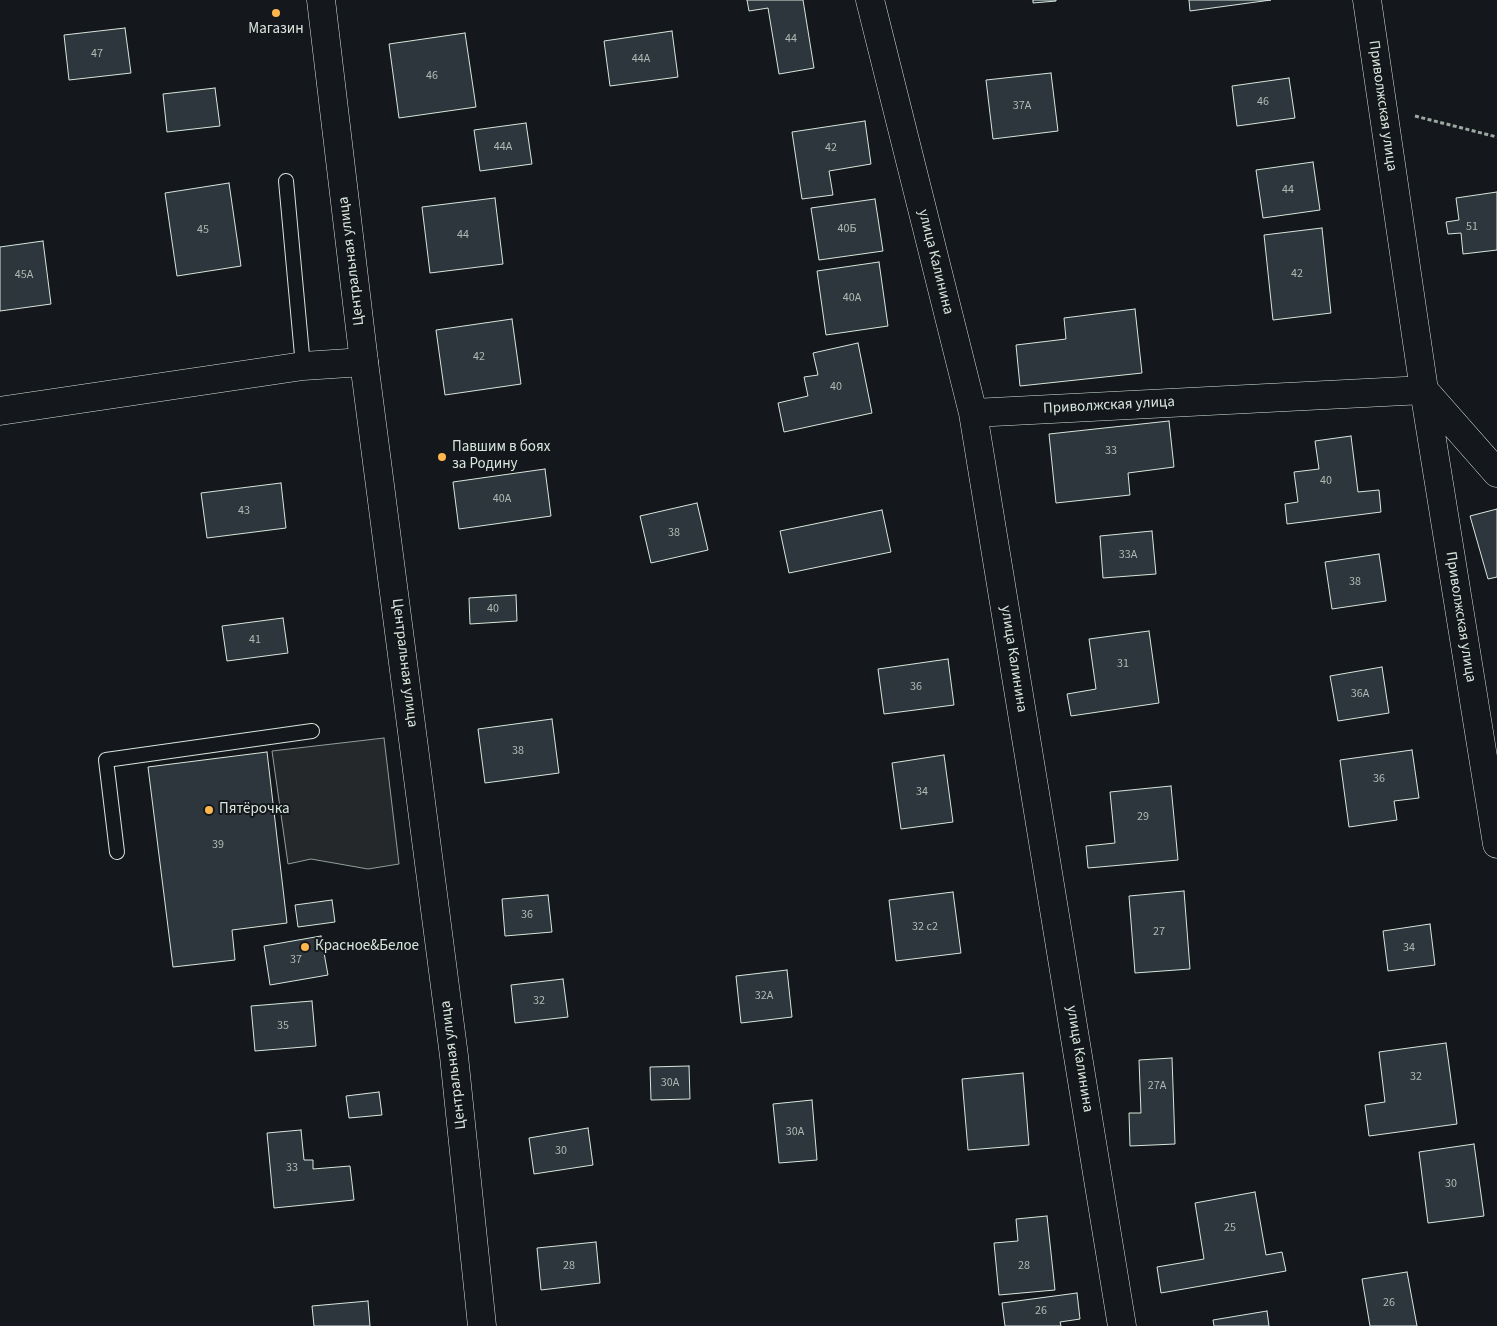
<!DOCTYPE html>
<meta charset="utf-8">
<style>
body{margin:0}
canvas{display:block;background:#14181c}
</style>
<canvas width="1497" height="1326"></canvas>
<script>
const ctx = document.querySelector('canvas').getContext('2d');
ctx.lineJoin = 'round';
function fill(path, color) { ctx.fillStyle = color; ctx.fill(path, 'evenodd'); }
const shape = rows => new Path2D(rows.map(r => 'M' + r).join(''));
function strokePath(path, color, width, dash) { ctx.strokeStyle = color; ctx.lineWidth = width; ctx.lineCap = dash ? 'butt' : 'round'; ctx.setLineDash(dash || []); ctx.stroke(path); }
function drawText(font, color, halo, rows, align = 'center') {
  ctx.font = font + ' "Source Sans 3",sans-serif'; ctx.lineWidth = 4; ctx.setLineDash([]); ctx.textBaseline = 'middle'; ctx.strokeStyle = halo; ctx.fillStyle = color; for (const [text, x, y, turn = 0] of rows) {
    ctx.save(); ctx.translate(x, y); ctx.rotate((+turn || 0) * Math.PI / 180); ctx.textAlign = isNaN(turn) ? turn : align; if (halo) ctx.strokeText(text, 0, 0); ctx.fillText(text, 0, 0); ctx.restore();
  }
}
const parking = shape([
 [384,738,399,864,368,869,311,859,288,864,272,751,384,738]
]);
fill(parking, '#24282b');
strokePath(parking, '#939e99', 1);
const building = shape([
 [747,0,803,0,814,68,779,74,768,8,749,11,747,0],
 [1033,0,1056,0,1056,1,1033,3,1033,0],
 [1189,0,1271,0,1190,11,1189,0],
 [125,28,131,73,69,80,64,35,125,28],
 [672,31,678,77,610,86,604,41,672,31],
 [465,33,476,107,399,118,389,44,465,33],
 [1051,73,1058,131,993,139,986,80,1051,73],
 [1289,78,1295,118,1237,126,1232,86,1289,78],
 [215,88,220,126,167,132,163,94,215,88],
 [865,121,871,164,829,171,833,195,802,199,792,132,865,121],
 [526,123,532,164,480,171,474,130,526,123],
 [1313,162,1320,210,1263,218,1256,170,1313,162],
 [229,183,241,266,177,276,165,193,229,183],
 [1497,192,1497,250,1463,254,1461,233,1448,234,1446,222,1459,220,1456,198,1497,192],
 [495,198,503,264,430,273,422,207,495,198],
 [875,199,883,251,819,260,811,208,875,199],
 [1322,228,1331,313,1273,320,1264,235,1322,228],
 [43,241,51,304,0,311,0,247,43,241],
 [879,262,888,326,826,335,817,271,879,262],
 [1135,309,1142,373,1020,386,1016,345,1066,339,1064,318,1135,309],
 [512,319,521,384,445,395,436,330,512,319],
 [858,343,872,413,784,432,778,403,808,396,804,377,818,375,813,353,858,343],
 [1169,421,1174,467,1128,473,1130,495,1056,503,1049,434,1169,421],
 [1351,436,1358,492,1379,490,1381,512,1287,524,1285,504,1298,502,1294,472,1319,469,1315,441,1351,436],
 [545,469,551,516,459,529,453,482,545,469],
 [281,483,286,528,207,538,201,493,281,483],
 [697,503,708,550,651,563,640,516,697,503],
 [1497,509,1497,577,1488,579,1470,516,1497,509],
 [882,510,891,552,789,573,780,531,882,510],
 [1152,531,1156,574,1103,578,1100,536,1152,531],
 [1379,554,1386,601,1332,609,1325,562,1379,554],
 [516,595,517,621,470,624,469,598,516,595],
 [283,618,288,653,227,661,222,626,283,618],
 [1149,631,1159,703,1071,716,1067,694,1096,689,1089,639,1149,631],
 [948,659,954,705,884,714,878,669,948,659],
 [1382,667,1389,713,1338,721,1330,676,1382,667],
 [552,719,559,773,485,783,478,729,552,719],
 [1412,750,1419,798,1394,801,1397,820,1349,827,1340,760,1412,750],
 [267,752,287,923,232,930,235,960,173,967,148,767,267,752],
 [944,755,953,822,901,829,892,763,944,755],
 [1171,786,1178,860,1088,868,1086,846,1115,843,1110,792,1171,786],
 [1184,891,1190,969,1135,973,1129,896,1184,891],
 [953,892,961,953,896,961,889,900,953,892],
 [548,895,552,932,505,936,502,899,548,895],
 [332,900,335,922,298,927,295,905,332,900],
 [1430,924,1435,965,1388,971,1383,931,1430,924],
 [321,936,328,975,270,985,264,946,321,936],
 [787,970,792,1017,741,1023,736,976,787,970],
 [563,979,568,1017,515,1023,511,985,563,979],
 [312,1001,316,1046,255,1051,251,1006,312,1001],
 [1446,1043,1457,1124,1369,1136,1365,1105,1385,1102,1379,1052,1446,1043],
 [1172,1058,1175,1144,1130,1146,1129,1113,1141,1113,1139,1060,1172,1058],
 [689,1066,690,1099,651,1100,650,1067,689,1066],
 [1023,1073,1029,1145,968,1150,962,1079,1023,1073],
 [379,1092,382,1115,349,1118,346,1096,379,1092],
 [812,1100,817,1160,779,1163,773,1104,812,1100],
 [588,1128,593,1165,534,1174,529,1138,588,1128],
 [301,1130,304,1160,313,1160,313,1169,350,1166,354,1200,274,1208,267,1133,301,1130],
 [1474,1144,1484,1216,1428,1223,1419,1152,1474,1144],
 [1255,1192,1266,1255,1282,1252,1286,1271,1161,1293,1157,1267,1204,1259,1195,1203,1255,1192],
 [1047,1216,1055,1290,999,1295,994,1243,1018,1241,1016,1219,1047,1216],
 [596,1242,600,1283,541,1290,537,1248,596,1242],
 [1407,1272,1417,1326,1370,1326,1362,1279,1407,1272],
 [1077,1293,1080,1319,1060,1322,1061,1326,1005,1326,1002,1303,1077,1293],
 [368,1301,370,1326,314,1326,312,1306,368,1301],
 [1267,1311,1269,1326,1214,1326,1213,1320,1267,1311]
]);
fill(building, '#2c363c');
strokePath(building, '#d8e6dc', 1);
const lane = shape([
 [286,181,303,366],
 [117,852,106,760,312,731]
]);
const street = shape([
 [870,0,973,413,1122,1326],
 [1367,0,1424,390,1497,844],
 [0,411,303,366,364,362],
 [973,413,1424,390,1497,473]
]);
const secondary = shape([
 [321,0,364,362,454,1056,482,1326]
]);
strokePath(lane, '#d8e6dc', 16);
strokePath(street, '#d8e6dc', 29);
strokePath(secondary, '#d8e6dc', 29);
strokePath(shape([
 [1415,116,1497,137]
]), '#9da8a2', 3, [4, 2.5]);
strokePath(lane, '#14181c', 14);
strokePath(street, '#14181c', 28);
strokePath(secondary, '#14181c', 28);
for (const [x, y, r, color] of [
 [276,13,5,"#ffb74d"],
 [442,457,5,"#ffb74d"],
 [209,810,5,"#ffb74d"],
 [305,947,5,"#ffb74d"]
]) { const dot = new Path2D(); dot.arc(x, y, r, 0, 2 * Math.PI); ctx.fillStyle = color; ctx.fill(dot); strokePath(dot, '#14181c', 2); }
drawText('12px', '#adbab4', null, [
 ["44",791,39],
 ["47",97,54],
 ["44А",641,59],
 ["46",432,76],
 ["46",1263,102],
 ["37А",1022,106],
 ["44А",503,147],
 ["42",831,148],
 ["44",1288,190],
 ["51",1472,227],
 ["40Б",847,229],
 ["45",203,230],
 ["44",463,235],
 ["42",1297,274],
 ["45А",24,275],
 ["40А",852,298],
 ["42",479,357],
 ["40",836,387],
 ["33",1111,451],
 ["40",1326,481],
 ["40А",502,499],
 ["43",244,511],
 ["38",674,533],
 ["33А",1128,555],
 ["38",1355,582],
 ["40",493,609],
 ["41",255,640],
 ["31",1123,664],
 ["36",916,687],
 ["36А",1360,694],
 ["38",518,751],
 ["36",1379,779],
 ["34",922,792],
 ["29",1143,817],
 ["39",218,845],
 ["36",527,915],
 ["32 с2",925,927],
 ["27",1159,932],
 ["34",1409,948],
 ["37",296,960],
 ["32А",764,996],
 ["32",539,1001],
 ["35",283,1026],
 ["32",1416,1077],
 ["30А",670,1083],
 ["27А",1157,1086],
 ["30А",795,1132],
 ["30",561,1151],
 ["33",292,1168],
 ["30",1451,1184],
 ["25",1230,1228],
 ["28",569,1266],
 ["28",1024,1266],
 ["26",1389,1303],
 ["26",1041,1311]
]);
drawText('15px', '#d8e6dc', '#14181c', [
 ["Магазин",276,30,"center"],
 ["Павшим в боях",452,448],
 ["за Родину",452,465],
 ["Пятёрочка",219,810],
 ["Красное&Белое",315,947]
], 'left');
drawText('15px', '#d8e6dc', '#14181c', [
 ["Приволжская улица",1382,106,82],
 ["Центральная улица",352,261,-97],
 ["улица Калинина",935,262,76],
 ["Приволжская улица",1109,406,-3],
 ["Приволжская улица",1460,617,81],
 ["улица Калинина",1013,659,81],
 ["Центральная улица",404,663,83],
 ["улица Калинина",1079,1059,81],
 ["Центральная улица",454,1065,-97]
]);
</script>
